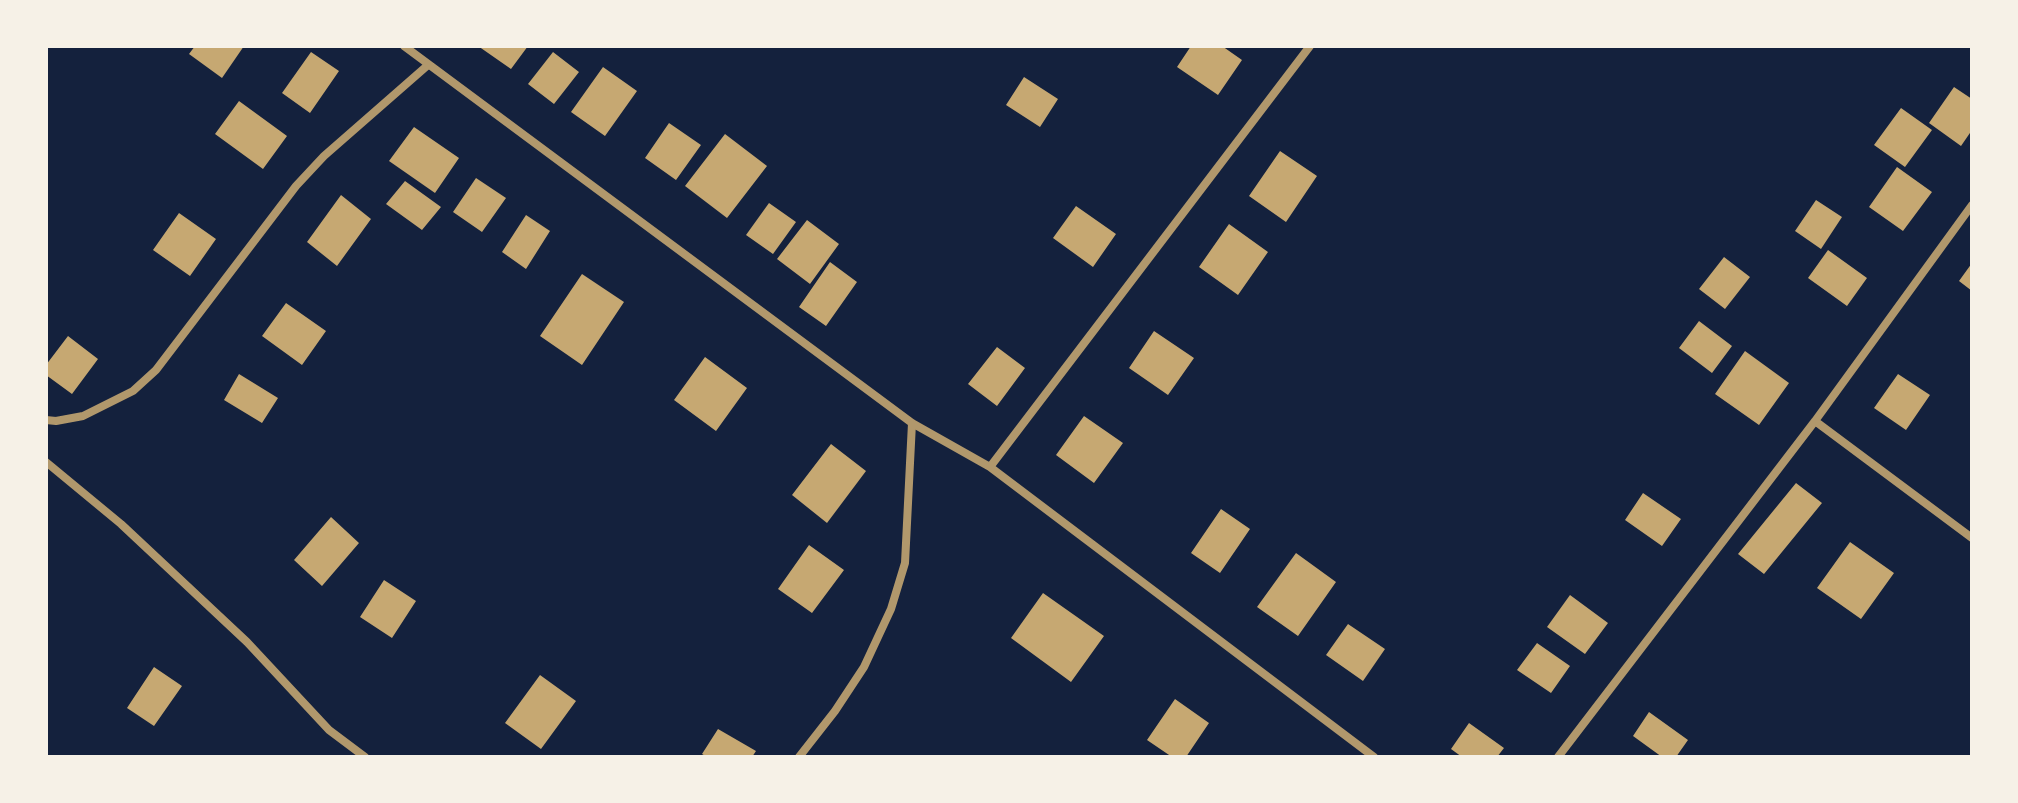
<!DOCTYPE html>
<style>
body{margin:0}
#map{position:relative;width:2018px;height:803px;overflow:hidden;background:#14213d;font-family:Georgia,serif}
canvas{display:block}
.frame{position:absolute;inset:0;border:48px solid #f6f1e7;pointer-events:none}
</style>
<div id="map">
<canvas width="2018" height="803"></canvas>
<div class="frame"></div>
</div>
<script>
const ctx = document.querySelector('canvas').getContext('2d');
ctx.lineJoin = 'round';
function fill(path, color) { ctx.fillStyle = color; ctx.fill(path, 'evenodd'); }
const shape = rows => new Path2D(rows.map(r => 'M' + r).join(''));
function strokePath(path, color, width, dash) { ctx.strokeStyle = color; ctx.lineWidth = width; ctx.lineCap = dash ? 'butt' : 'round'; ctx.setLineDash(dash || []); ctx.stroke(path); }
fill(shape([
 [195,46,244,46,222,78,189,54],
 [478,46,528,46,511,69],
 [1191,46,1222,46,1242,60,1218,95,1177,67],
 [311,52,339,71,310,113,282,93],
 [553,52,579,72,554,104,528,84],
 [603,67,637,91,605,136,571,112],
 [1024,77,1058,99,1040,127,1006,105],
 [1954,87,1972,99,1972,130,1961,146,1929,123],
 [239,101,287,136,263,169,215,134],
 [1901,108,1932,130,1905,167,1874,145],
 [669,123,701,145,676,180,645,158],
 [414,127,459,158,435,193,389,161],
 [725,134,767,166,727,218,685,186],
 [1280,151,1317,176,1286,222,1249,196],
 [1897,167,1932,192,1903,231,1869,207],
 [476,178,506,198,482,232,453,212],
 [405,181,441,207,422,230,386,204],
 [341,195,371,219,337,266,307,242],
 [1816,200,1842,217,1821,249,1795,231],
 [769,203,796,222,773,254,746,235],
 [1076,206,1116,234,1093,267,1053,238],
 [179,213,216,239,190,276,153,250],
 [526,215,550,231,526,269,502,252],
 [807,220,839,244,810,284,777,259],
 [1229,224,1268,252,1238,295,1199,267],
 [1828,250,1867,278,1847,306,1808,278],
 [1724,257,1750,277,1725,309,1699,289],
 [830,262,857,282,826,326,799,307],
 [1972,263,1972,291,1959,281],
 [582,274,624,302,582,365,540,336],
 [286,303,326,331,302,365,262,336],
 [1699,321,1732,346,1712,373,1679,348],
 [1154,331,1194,358,1168,395,1129,368],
 [68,336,98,359,72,394,46,375,46,365],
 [997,347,1025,368,997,406,968,384],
 [1745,351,1789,383,1759,425,1715,394],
 [705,357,747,388,716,431,674,400],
 [239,374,278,398,262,423,224,400],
 [1898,374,1930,395,1906,430,1874,408],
 [1084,416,1123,443,1094,483,1056,455],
 [831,444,866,471,827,523,792,495],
 [1796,483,1822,503,1764,574,1738,554],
 [1643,493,1681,519,1662,546,1625,520],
 [1221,509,1250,529,1220,573,1191,553],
 [331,517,359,543,322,586,294,560],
 [1850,542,1894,573,1861,619,1817,588],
 [809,545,844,570,812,613,778,589],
 [1296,553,1336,582,1298,636,1257,607],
 [384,580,416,601,392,638,360,617],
 [1043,593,1104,636,1071,682,1011,638],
 [1570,595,1608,623,1585,654,1547,627],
 [1348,624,1385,649,1363,681,1326,655],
 [1537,643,1570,666,1551,693,1517,670],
 [154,667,182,686,154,726,127,708],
 [540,675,576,701,541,749,505,723],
 [1175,699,1209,723,1186,757,1172,757,1147,740],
 [1649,712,1688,740,1676,757,1662,757,1633,736],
 [1469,723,1504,748,1497,757,1462,757,1451,749],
 [718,729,756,751,752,757,707,757,702,754]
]), '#c6a872');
strokePath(shape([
 [404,46,912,423,990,467,1374,757],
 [46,420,56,421,83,416,133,391,156,370,296,186,324,156,428,65],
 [1815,421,1972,538],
 [46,462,121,524,247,642,329,730,365,757],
 [990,467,1310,46],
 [799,757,835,711,864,667,891,609,905,563,912,423],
 [1558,757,1815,421,1972,205]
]), '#b1986c', 8);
</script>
